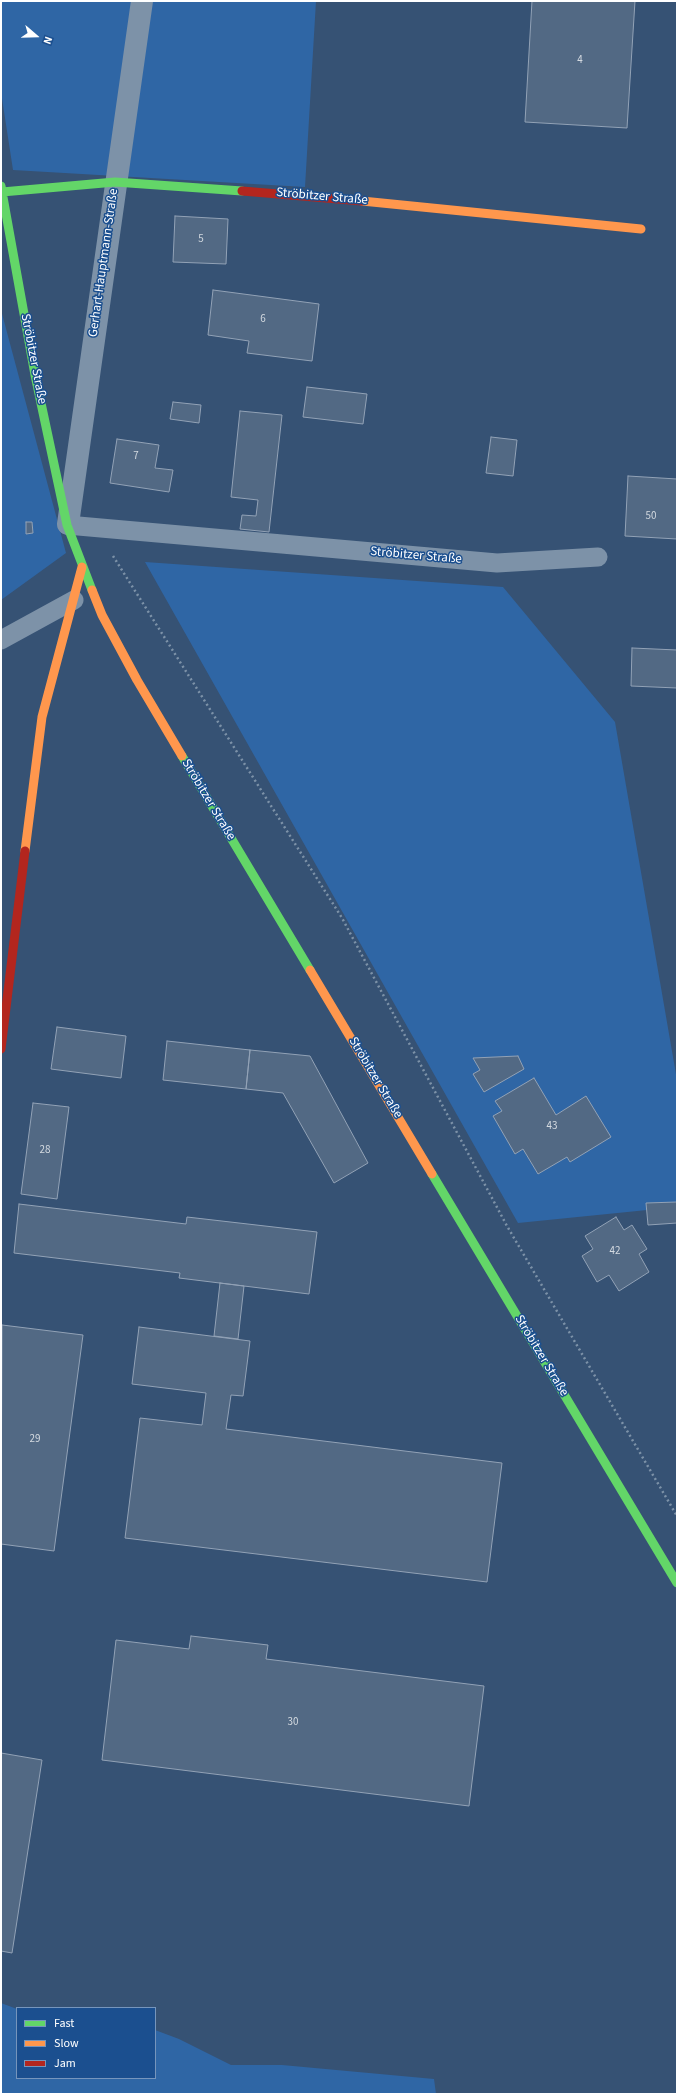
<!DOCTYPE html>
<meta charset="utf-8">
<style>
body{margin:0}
#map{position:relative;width:678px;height:2095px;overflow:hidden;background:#365274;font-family:"Source Sans 3",sans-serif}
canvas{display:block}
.frame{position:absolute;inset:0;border:2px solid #fff;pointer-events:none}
.legend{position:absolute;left:16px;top:2007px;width:140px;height:72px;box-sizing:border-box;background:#1b4f8f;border:1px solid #7695bc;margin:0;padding:5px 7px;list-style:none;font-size:12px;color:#fff}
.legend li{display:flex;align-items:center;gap:8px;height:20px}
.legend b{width:20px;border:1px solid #7695bc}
.north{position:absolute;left:16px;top:16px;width:40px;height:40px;-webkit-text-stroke:3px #1b4f8f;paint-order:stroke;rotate:110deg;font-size:11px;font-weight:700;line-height:16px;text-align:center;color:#fff}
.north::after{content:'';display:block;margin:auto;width:14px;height:18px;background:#fff;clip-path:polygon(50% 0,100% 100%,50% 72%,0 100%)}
</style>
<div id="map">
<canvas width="678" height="2095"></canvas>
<div class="frame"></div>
<ul class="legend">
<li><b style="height:5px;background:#63d668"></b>Fast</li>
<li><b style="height:5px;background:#ff974d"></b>Slow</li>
<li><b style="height:5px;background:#b3261e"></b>Jam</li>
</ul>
<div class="north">N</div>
</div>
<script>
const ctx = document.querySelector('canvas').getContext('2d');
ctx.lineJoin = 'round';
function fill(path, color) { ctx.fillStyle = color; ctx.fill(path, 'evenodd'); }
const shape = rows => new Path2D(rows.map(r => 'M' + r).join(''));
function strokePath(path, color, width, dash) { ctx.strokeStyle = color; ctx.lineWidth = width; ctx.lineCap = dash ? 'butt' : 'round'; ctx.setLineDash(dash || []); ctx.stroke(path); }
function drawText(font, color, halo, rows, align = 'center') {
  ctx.font = font + ' "Source Sans 3",sans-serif'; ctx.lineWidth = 3; ctx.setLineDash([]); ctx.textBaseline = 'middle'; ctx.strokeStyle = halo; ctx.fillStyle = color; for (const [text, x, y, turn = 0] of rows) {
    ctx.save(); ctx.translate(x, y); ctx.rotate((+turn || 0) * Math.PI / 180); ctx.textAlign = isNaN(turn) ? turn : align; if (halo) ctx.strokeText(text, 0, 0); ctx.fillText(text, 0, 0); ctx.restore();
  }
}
fill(shape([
 [1,1,316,1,305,187,13,170,1,92],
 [1,310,66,553,1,600],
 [145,562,503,587,615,722,677,1080,677,1207,518,1223],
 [1,2003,17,2009,17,2078,155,2078,155,2030,179,2039,231,2065,282,2065,434,2079,436,2094,1,2094]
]), '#2f66a5');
const building = shape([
 [532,1,635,1,627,128,525,122,532,1],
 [175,216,228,219,226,264,173,262,175,216],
 [213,290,319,304,312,361,247,353,249,341,208,335,213,290],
 [307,387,367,394,363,424,303,417,307,387],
 [173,402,201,405,199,423,170,419,173,402],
 [240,411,282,415,269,532,240,529,242,515,256,516,258,500,231,497,240,411],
 [491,437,517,440,513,476,486,473,491,437],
 [117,439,159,445,155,468,173,470,169,492,110,483,117,439],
 [628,476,677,479,677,539,625,536,628,476],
 [26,522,32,522,33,533,26,534,26,522],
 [632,648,677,650,677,688,631,686,632,648],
 [57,1027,126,1036,121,1078,51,1069,57,1027],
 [167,1041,250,1050,246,1089,163,1080,167,1041],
 [250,1050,310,1056,368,1163,334,1183,283,1093,246,1089,250,1050],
 [518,1056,524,1069,484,1092,473,1074,480,1070,473,1058,518,1056],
 [534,1078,556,1115,586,1096,611,1137,570,1162,567,1157,538,1174,523,1149,515,1154,493,1116,502,1111,495,1101,534,1078],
 [33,1103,69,1107,57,1199,21,1194,33,1103],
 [677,1202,677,1223,648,1225,646,1203,677,1202],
 [19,1204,186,1224,187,1217,317,1232,309,1294,179,1278,180,1273,14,1253,19,1204],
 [616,1217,624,1230,632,1225,647,1249,639,1254,649,1272,619,1291,609,1275,597,1282,582,1256,593,1249,585,1236,616,1217],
 [220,1283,244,1286,238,1339,214,1336,220,1283],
 [2,1325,83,1335,54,1551,1,1544,2,1325],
 [139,1327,250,1341,243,1396,231,1395,226,1429,502,1463,487,1582,125,1538,140,1418,202,1425,206,1393,132,1384,139,1327],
 [191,1636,268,1645,266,1659,484,1686,469,1806,102,1760,116,1640,189,1649,191,1636],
 [1,1753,42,1760,12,1953,1,1951,1,1753]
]);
fill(building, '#526984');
strokePath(building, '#92a2b6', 1);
strokePath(shape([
 [113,556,342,918,507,1226,677,1516]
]), '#7d92a8', 2.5, [2, 3]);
strokePath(shape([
 [67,525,497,563,598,557],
 [1,640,74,600]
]), '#7d92a8', 19);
strokePath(shape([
 [68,524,142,1]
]), '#7d92a8', 22);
strokePath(shape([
 [1,186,35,375,67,525,92,590],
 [2,192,115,182,242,191],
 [182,756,310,970],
 [432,1174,677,1583]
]), '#63d668', 9);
strokePath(shape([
 [362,201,641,229],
 [92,590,102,615,137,680,182,756],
 [25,851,42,717,82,567],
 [310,970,432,1174]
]), '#ff974d', 9);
strokePath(shape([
 [242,191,362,201],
 [1,1049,25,851]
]), '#b3261e', 9);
drawText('11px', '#d4dae0', null, [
 ["4",580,61],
 ["5",201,240],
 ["6",263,320],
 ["7",136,457],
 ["50",651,517],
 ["43",552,1127],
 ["28",45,1151],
 ["42",615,1252],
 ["29",35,1440],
 ["30",293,1723]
]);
drawText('13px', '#fff', '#1b4f8f', [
 ["Ströbitzer Straße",322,197,5],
 ["Gerhart-Hauptmann-Straße",104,263,-82],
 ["Ströbitzer Straße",33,359,79],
 ["Ströbitzer Straße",416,556,5],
 ["Ströbitzer Straße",208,800,59],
 ["Ströbitzer Straße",375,1078,59],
 ["Ströbitzer Straße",541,1356,59]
]);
</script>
